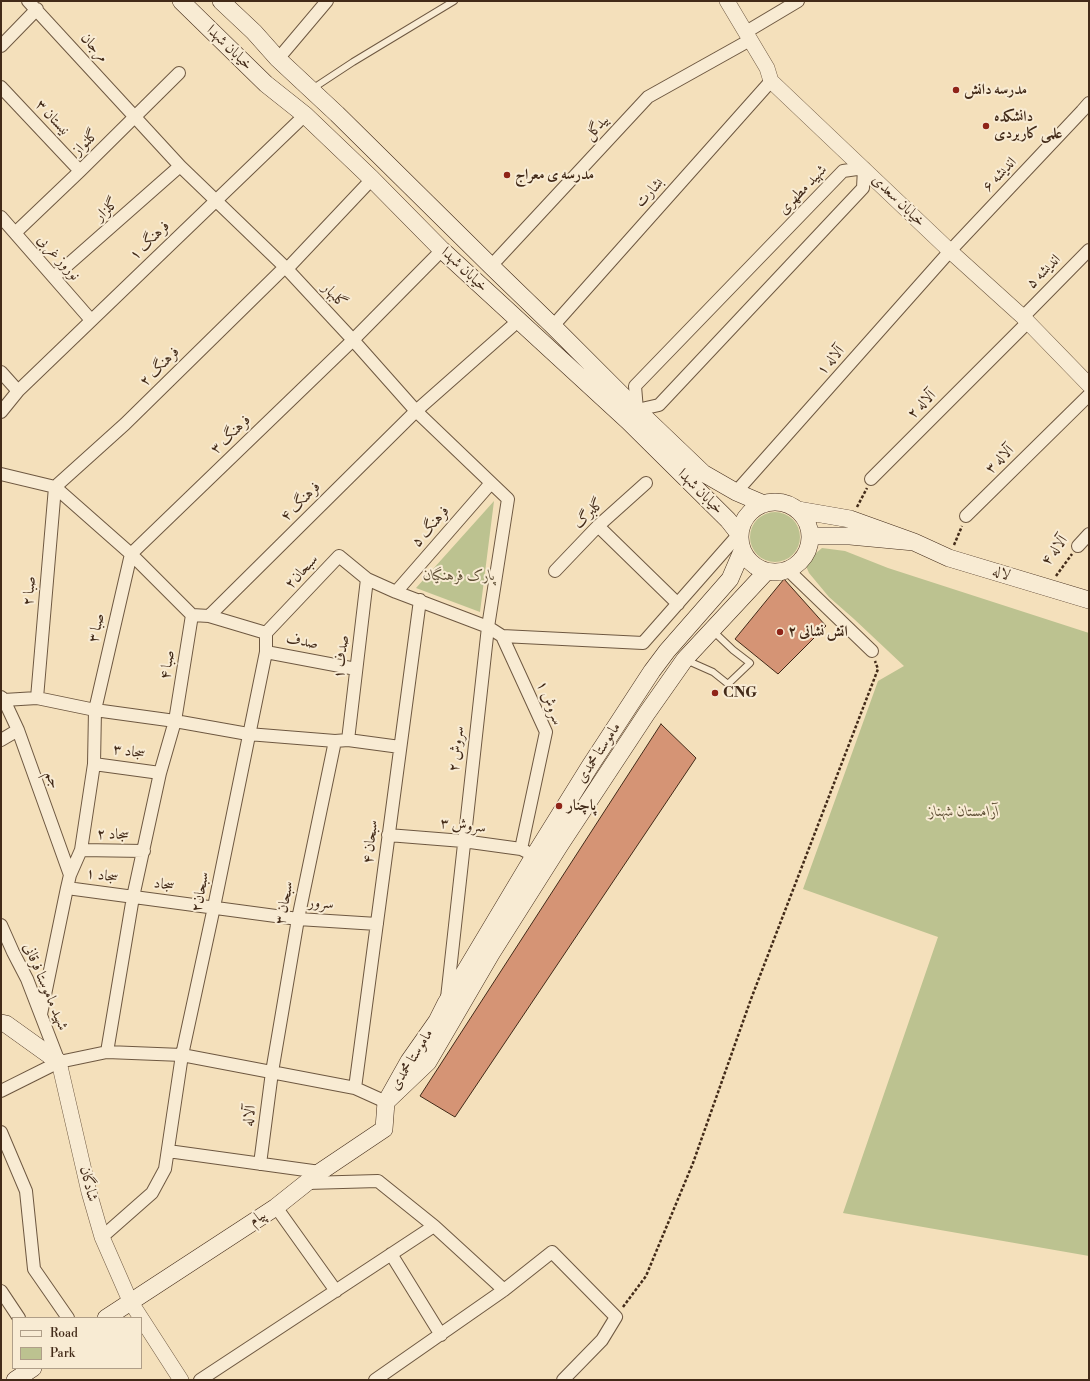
<!DOCTYPE html>
<meta charset="utf-8">
<style>
body{margin:0}
#map{position:relative;width:1090px;height:1381px;overflow:hidden;background:#f4e0bb;font-family:"Libre Bodoni",serif}
canvas{display:block}
.frame{position:absolute;inset:0;border:2px solid #422a18;pointer-events:none}
.legend{position:absolute;left:12px;top:1317px;width:130px;height:52px;box-sizing:border-box;background:#f8ebd3;border:1px solid #af9e88;margin:0;padding:5px 7px;list-style:none;font-size:12px;color:#422a18}
.legend li{display:flex;align-items:center;gap:8px;height:20px}
.legend b{width:20px;border:1px solid #af9e88}
</style>
<div id="map">
<canvas width="1090" height="1381"></canvas>
<div class="frame"></div>
<ul class="legend">
<li><b style="height:5px;background:#f8ebd3"></b>Road</li>
<li><b style="height:11px;background:#bcc290"></b>Park</li>
</ul>
</div>
<script>
const ctx = document.querySelector('canvas').getContext('2d');
ctx.lineJoin = 'round';
function fill(path, color) { ctx.fillStyle = color; ctx.fill(path, 'evenodd'); }
const shape = rows => new Path2D(rows.map(r => 'M' + r).join(''));
function strokePath(path, color, width, dash) { ctx.strokeStyle = color; ctx.lineWidth = width; ctx.lineCap = dash ? 'butt' : 'round'; ctx.setLineDash(dash || []); ctx.stroke(path); }
function drawText(font, color, halo, rows, align = 'center') {
  ctx.font = font + ' "Libre Bodoni",Amiri,serif'; ctx.lineWidth = 4; ctx.setLineDash([]); ctx.textBaseline = 'middle'; ctx.strokeStyle = halo; ctx.fillStyle = color; for (const [text, x, y, turn = 0] of rows) {
    ctx.save(); ctx.translate(x, y); ctx.rotate((+turn || 0) * Math.PI / 180); ctx.textAlign = isNaN(turn) ? turn : align; if (halo) ctx.strokeText(text, 0, 0); ctx.fillText(text, 0, 0); ctx.restore();
  }
}
fill(shape([
 [494,501,480,612,416,588],
 '750 537a25 25 0 1 1 50 0a25 25 0 1 1-50 0Z',
 [822,548,845,551,888,568,1089,633,1089,1256,843,1213,938,937,803,889,878,681,904,666,854,619,829,597,809,573,806,566,809,559]
]), '#bcc290');
const building = shape([
 [784,579,826,626,778,674,735,639,784,579],
 [661,724,696,758,455,1117,420,1096,661,724]
]);
fill(building, '#d59475');
strokePath(building, '#422a18', 1);
const service = shape([
 [312,89,353,62,454,1],
 [686,660,713,672,728,684,750,663,733,650,713,631]
]);
const minor = shape([
 [28,1,180,166,287,269,353,340,416,411,508,499,488,627,447,998],
 [746,32,798,1],
 [1,46,37,9],
 [278,59,327,1],
 [1,87,80,171],
 [864,168,863,188,659,405,637,410,635,386,843,171,864,168],
 [1,217,91,320],
 [15,233,80,171,179,73],
 [491,266,648,97,750,40],
 [287,269,372,179],
 [54,277,180,166],
 [1023,317,1089,250],
 [553,326,771,81],
 [1,372,18,391],
 [1,412,18,391,305,115],
 [1,474,55,487,131,554,192,615,209,616,266,633],
 [871,479,1028,322],
 [736,492,950,251,1082,111,1089,103],
 [966,516,1089,395],
 [598,526,678,604],
 [1078,546,1089,534],
 [788,570,872,651],
 [555,571,598,526,646,483],
 [396,592,491,483],
 [209,616,416,411,518,321],
 [502,636,643,643,739,534],
 [266,652,356,669],
 [1,697,4,700,18,730,70,875],
 [37,698,55,487,125,424,285,267],
 [4,700,37,698,95,710,175,721,248,734,335,741,348,740,400,747],
 [1,740,18,730],
 [348,740,367,579],
 [94,764,160,773],
 [388,835,463,841,521,849,527,852],
 [81,850,144,851],
 [67,888,298,919,377,924],
 [1,925,13,952,27,979,59,1062],
 [41,1014,67,888,70,875,81,850,94,764,95,710,131,554,353,340,442,250],
 [107,1052,133,897,160,773,175,721,192,615],
 [355,1088,420,600],
 [1,1091,59,1062,107,1052,182,1055,355,1088,386,1102],
 [1,1132,26,1191,34,1269,68,1318],
 [168,1151,320,1172],
 [260,1164,272,1072,298,919,335,741],
 [307,1183,378,1181,434,1226,504,1290],
 [276,1207,336,1291],
 [102,1237,152,1193,165,1169,182,1055,214,907,266,652,266,633,339,556,367,579,396,592,488,627,502,636,546,732,521,849],
 [391,1254,441,1335],
 [1,1291,19,1318],
 [200,1380,434,1226],
 [375,1380,504,1290,552,1252,616,1317,602,1340,563,1380]
]);
const tertiary = shape([
 [727,1,767,68,771,81,950,251,1023,317,1089,385],
 [59,1062,89,1192,102,1237,130,1301,141,1318],
 [141,1318,181,1380]
]);
const secondary = shape([
 [181,1,266,84,305,115,372,179,442,250,628,421,728,520,739,534,740,544],
 [221,1,254,32,278,59,337,114,491,266,553,326,637,410,703,473,736,492,764,504],
 '740 537a35 35 0 1 1 70 0a35 35 0 1 1-70 0Z',
 [798,510,850,519,914,542,850,536,811,536],
 [914,542,949,558,1089,600],
 [742,551,730,579,667,651,652,671,590,766,534,856,446,1003,437,1021,409,1061,386,1102,428,1062,491,954,560,845,647,713,685,659,766,572],
 [1,1023,6,1024,59,1062],
 [106,1318,276,1207,320,1172,384,1129,386,1102],
 [15,1380,33,1368]
]);
strokePath(service, '#6e5841', 8);
strokePath(minor, '#6e5841', 14);
strokePath(tertiary, '#6e5841', 16);
strokePath(secondary, '#422a18', 18);
strokePath(shape([
 [857,507,867,488],
 [954,545,962,526],
 [1056,576,1072,554],
 [623,1307,646,1276,693,1163,751,999,878,669,875,661]
]), '#422a18', 2.5, [3, 2]);
strokePath(service, '#f8ebd3', 6);
strokePath(minor, '#f8ebd3', 12);
strokePath(tertiary, '#f8ebd3', 15);
strokePath(secondary, '#f8ebd3', 17);
for (const [x, y, r, color] of [
 [956,90,4,"#8f2418"],
 [986,126,4,"#8f2418"],
 [507,175,4,"#8f2418"],
 [780,632,4,"#8f2418"],
 [715,693,4,"#8f2418"],
 [559,806,4,"#8f2418"]
]) { const dot = new Path2D(); dot.arc(x, y, r, 0, 2 * Math.PI); ctx.fillStyle = color; ctx.fill(dot); strokePath(dot, '#f8ebd3', 1.5); }
drawText('15px', '#422a18', '#f8ebd3', [
 ["مرجان",94,48,48],
 ["خیابان شهدا",229,48,44],
 ["نیستان ۳",52,118,47],
 ["بیدگل",597,128,-47],
 ["گلنواز",86,143,-45],
 ["اندیشه ۶",1000,175,-46],
 ["شهید مطهری",803,190,-46],
 ["بشارت",650,193,-48],
 ["خیابان سعدی",898,201,44],
 ["گلزار",107,210,-42],
 ["فرهنگ ۱",150,241,-44],
 ["نوروز غربی",58,258,48],
 ["خیابان شهدا",464,270,43],
 ["اندیشه ۵",1044,272,-45],
 ["گلبهار",334,296,47],
 ["آلاله ۱",831,361,-49],
 ["فرهنگ ۲",160,367,-45],
 ["آلاله ۲",922,405,-45],
 ["فرهنگ ۳",231,435,-44],
 ["آلاله ۳",1000,460,-45],
 ["خیابان شهدا",700,492,45],
 ["فرهنگ ۴",301,502,-45],
 ["گلبرگ",589,514,-44],
 ["فرهنگ ۵",431,527,-49],
 ["آلاله ۴",1055,551,-53],
 ["سبحان۲",302,572,-47],
 ["لاله",1001,574,17],
 ["صبا ۲",30,591,-85],
 ["صبا ۳",97,628,-77],
 ["صدف",302,642,10],
 ["صدف ۱",342,657,-83],
 ["صبا ۴",168,665,-81],
 ["سروش ۱",549,703,68],
 ["سروش ۲",457,749,-83],
 ["سجاد ۳",129,752,8],
 ["ماموستا محمدی",599,753,-57],
 ["جم",52,780,70],
 ["سروش ۳",463,826,6],
 ["سجاد ۲",113,835,1],
 ["سبحان ۴",371,842,-83],
 ["سجاد ۱",102,876,8],
 ["سجاد",164,885,7],
 ["سبحان۲",201,892,-79],
 ["سبحان ۳",285,903,-79],
 ["سرور",321,904,4],
 ["شهید ماموستا فرقانی",45,987,67],
 ["ماموستا محمدی",412,1060,-58],
 ["آلاله",250,1116,-82],
 ["شادگان",88,1184,76],
 ["پیام",258,1218,-33]
]);
drawText('bold 15px', '#422a18', '#f8ebd3', [
 ["مدرسه دانش",964,90],
 ["دانشکده",994,117],
 ["علمی کاربردی",994,134],
 ["مدرسه ی معراج",515,175],
 ["اتش نشانی ۲",788,632],
 ["CNG",723,693],
 ["پاچنار",567,806]
], 'left');
drawText('italic 15px', '#605036', '#f8ebd3', [
 ["پارک فرهنگیان",459,576],
 ["آرامستان شهناز",964,812]
]);
</script>
